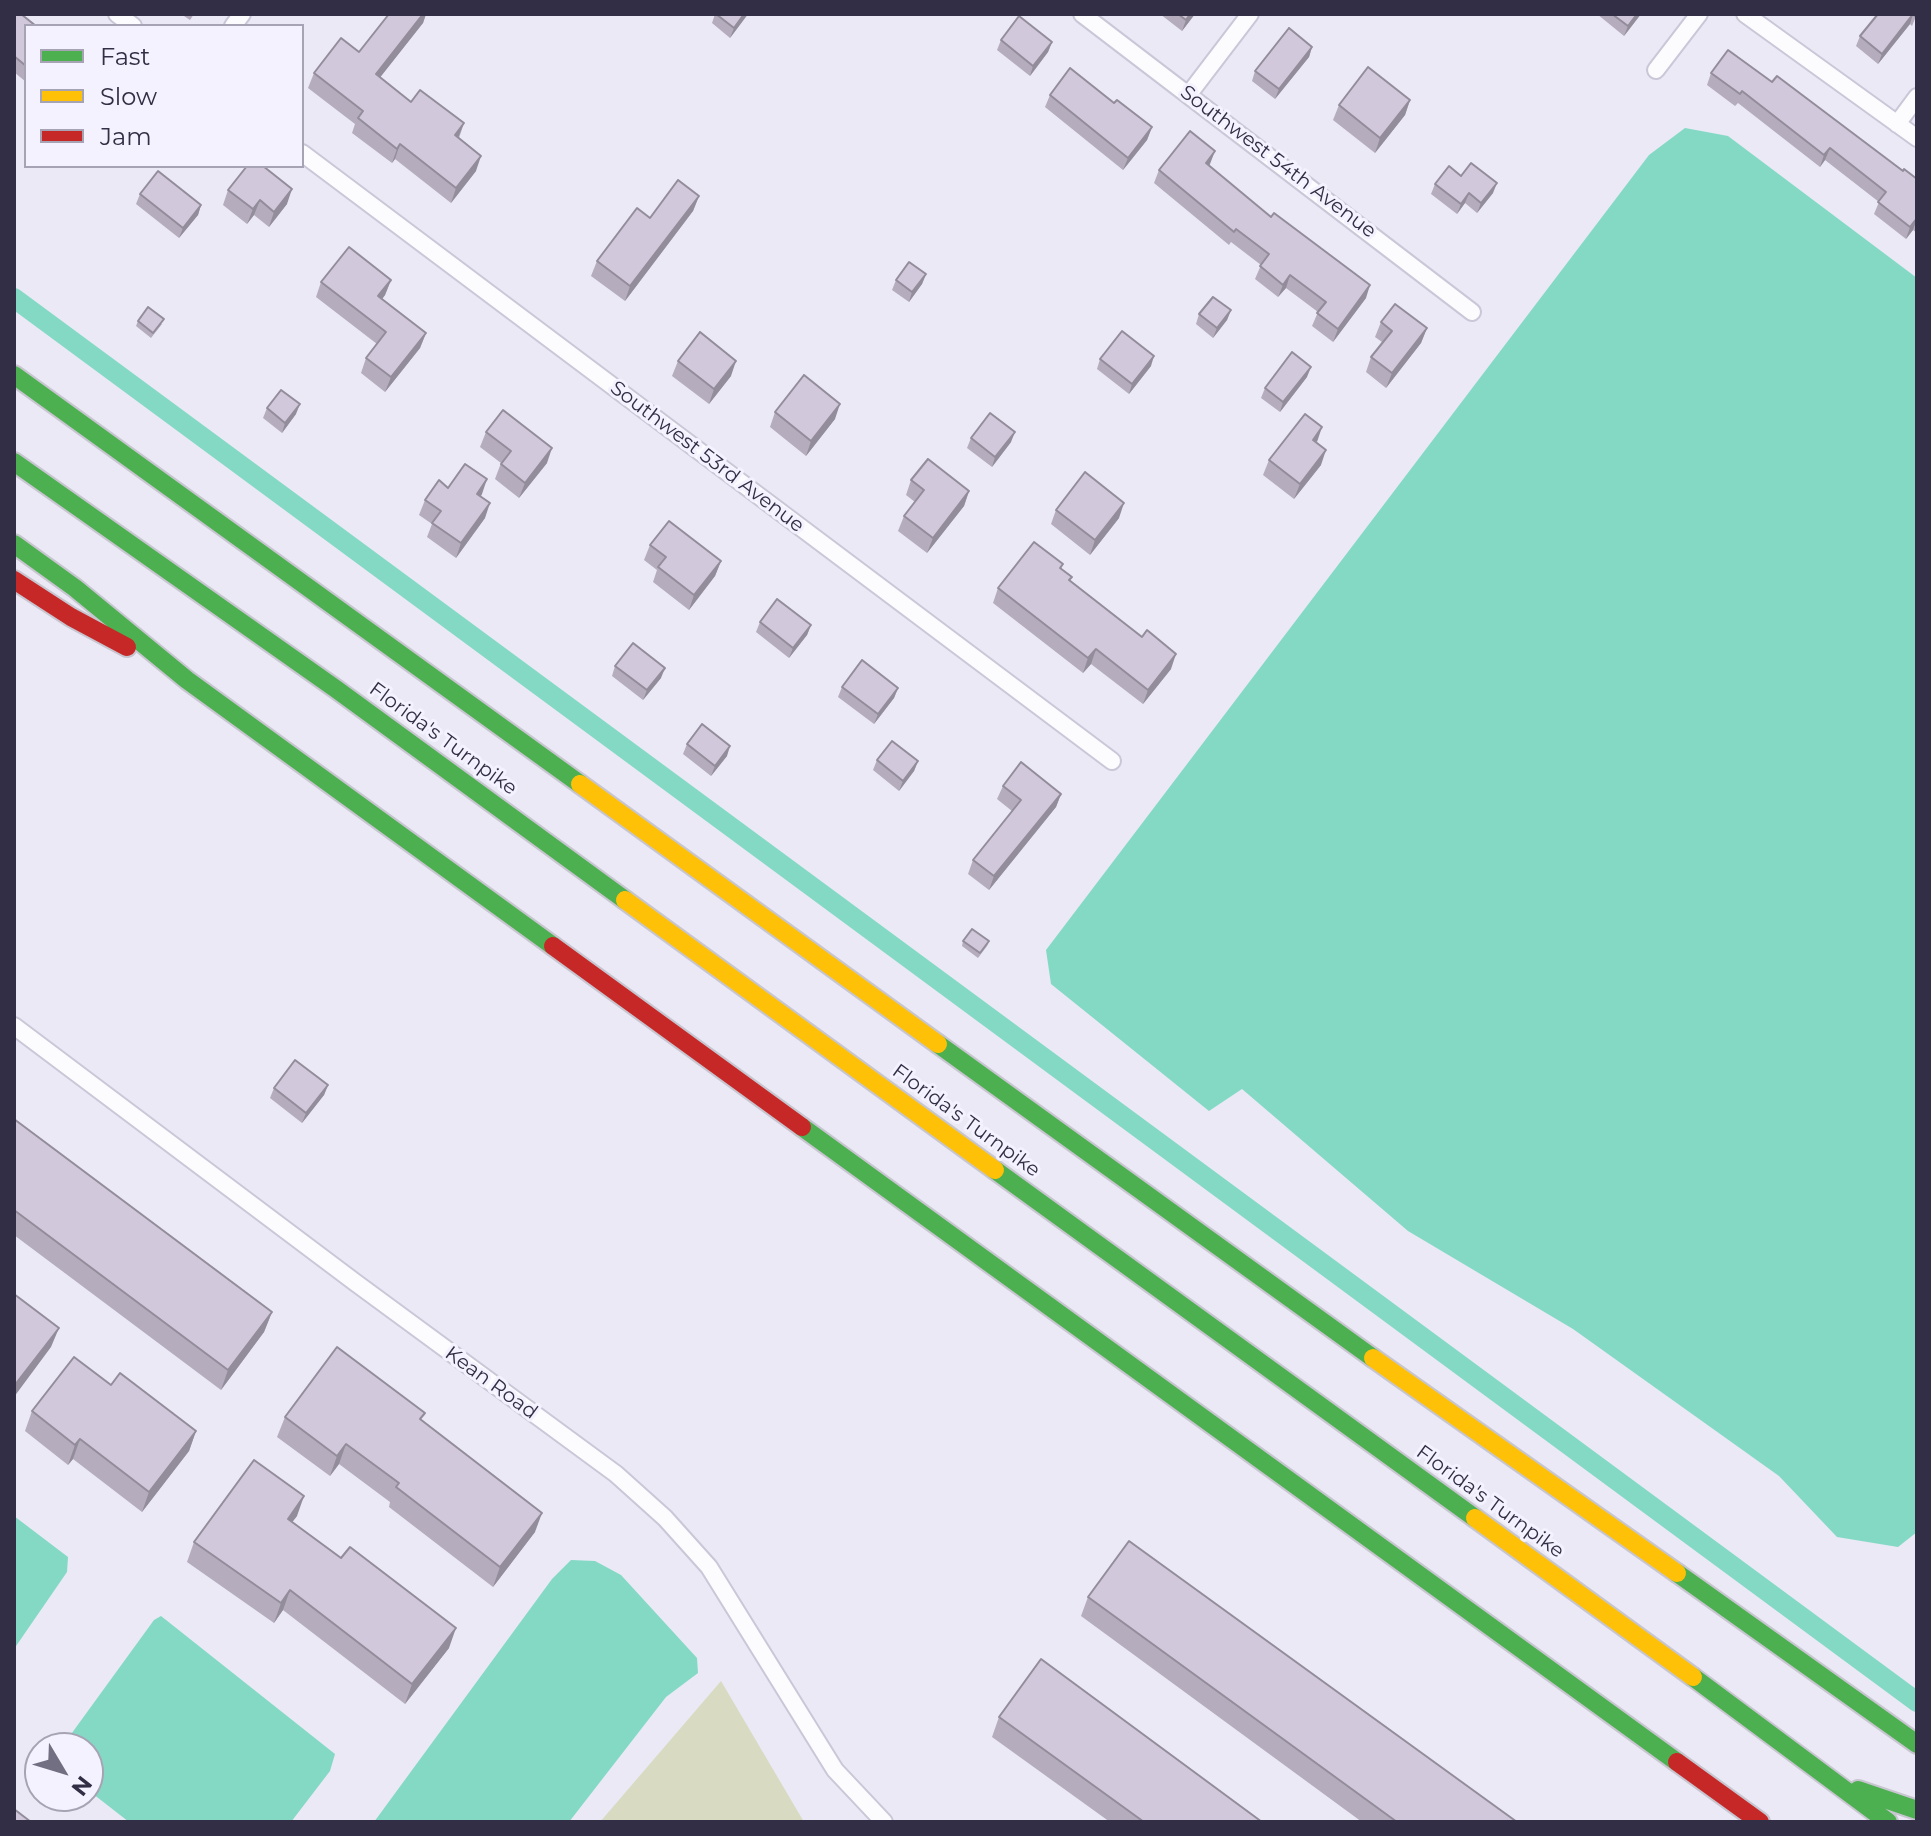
<!DOCTYPE html>
<style>
body{margin:0}
#map{position:relative;width:1931px;height:1836px;overflow:hidden;background:#eae9f5;font-family:Montserrat,sans-serif}
canvas{display:block}
.frame{position:absolute;inset:0;border:16px solid #322e45;pointer-events:none}
.legend{position:absolute;left:24px;top:24px;width:280px;height:144px;box-sizing:border-box;background:#f4f2fe;border:2px solid #a6a4b4;margin:0;padding:10px 14px;list-style:none;font-size:24px;color:#322e45}
.legend li{display:flex;align-items:center;gap:16px;height:40px}
.legend b{width:40px;border:2px solid #a6a4b4}
.north{position:absolute;left:24px;top:1732px;width:80px;height:80px;box-sizing:border-box;background:#f4f2fe;border:2px solid #a6a4b4;border-radius:50%;rotate:128deg;font-size:22px;font-weight:700;line-height:32px;text-align:center;color:#322e45}
.north::after{content:'';display:block;margin:auto;width:28px;height:36px;background:#726f83;clip-path:polygon(50% 0,100% 100%,50% 72%,0 100%)}
</style>
<div id="map">
<canvas width="1931" height="1836"></canvas>
<div class="frame"></div>
<ul class="legend">
<li><b style="height:10px;background:#4caf50"></b>Fast</li>
<li><b style="height:10px;background:#ffc107"></b>Slow</li>
<li><b style="height:10px;background:#c62828"></b>Jam</li>
</ul>
<div class="north">N</div>
</div>
<script>
const ctx = document.querySelector('canvas').getContext('2d');
ctx.lineJoin = 'round';
function fill(path, color) { ctx.fillStyle = color; ctx.fill(path, 'evenodd'); }
const shape = rows => new Path2D(rows.map(r => 'M' + r).join(''));
function strokePath(path, color, width, dash) { ctx.strokeStyle = color; ctx.lineWidth = width; ctx.lineCap = dash ? 'butt' : 'round'; ctx.setLineDash(dash || []); ctx.stroke(path); }
function drawText(font, color, halo, rows, align = 'center') {
  ctx.font = font + ' Montserrat,sans-serif'; ctx.lineWidth = 6; ctx.setLineDash([]); ctx.textBaseline = 'middle'; ctx.strokeStyle = halo; ctx.fillStyle = color; for (const [text, x, y, turn = 0] of rows) {
    ctx.save(); ctx.translate(x, y); ctx.rotate((+turn || 0) * Math.PI / 180); ctx.textAlign = isNaN(turn) ? turn : align; if (halo) ctx.strokeText(text, 0, 0); ctx.fillText(text, 0, 0); ctx.restore();
  }
}
fill(shape([
 [721,1681,804,1822,600,1822]
]), '#d8dbc1');
fill(shape([
 [1685,128,1728,136,1917,278,1917,1532,1898,1547,1837,1537,1779,1476,1573,1329,1408,1231,1242,1089,1209,1111,1051,984,1046,950,1649,155],
 [14,1516,68,1557,67,1572,14,1649],
 [571,1560,595,1561,621,1575,697,1658,698,1673,666,1697,569,1822,374,1822,552,1579],
 [161,1616,335,1754,330,1771,291,1822,129,1822,88,1790,88,1748,61,1748,154,1620]
]), '#84d9c5');
strokePath(shape([
 [14,298,1917,1702]
]), '#84d9c5', 20);
const street = shape([
 [117,14,133,26],
 [1082,14,1472,312],
 [1745,14,1917,138],
 [233,26,242,14],
 [1656,70,1699,14],
 [1189,94,1250,14],
 [1897,124,1917,97],
 [302,153,1112,761],
 [14,1026,356,1283,616,1474,665,1518,709,1567,835,1770,884,1822]
]);
const fast = shape([
 [14,375,580,784],
 [14,462,336,689,625,900],
 [14,544,75,588,187,680,553,946],
 [938,1044,1373,1358],
 [802,1127,1677,1762],
 [995,1170,1475,1518],
 [1677,1573,1917,1744],
 [1693,1677,1888,1822],
 [1858,1790,1917,1810]
]);
const slow = shape([
 [580,784,938,1044],
 [625,900,995,1170],
 [1373,1358,1677,1573],
 [1475,1518,1693,1677]
]);
const jam = shape([
 [14,580,71,617,127,647],
 [553,946,802,1127],
 [1677,1762,1760,1822]
]);
strokePath(street, '#cac7d8', 20);
strokePath(fast, '#c7c5cf', 22);
strokePath(slow, '#c7c5cf', 22);
strokePath(jam, '#c7c5cf', 22);
strokePath(street, '#fcfcfe', 16);
strokePath(fast, '#4caf50', 18);
strokePath(slow, '#ffc107', 18);
strokePath(jam, '#c62828', 18);
fill(shape([
 [14,14,26,26,26,82,14,72],
 [181,14,194,14,190,20],
 [389,14,426,14,423,23,380,77,411,102,464,123,459,138,476,171,451,203,395,159,392,163,352,133,355,124,308,88,314,73,359,52],
 [715,14,748,14,730,38,712,23],
 [1160,14,1195,14,1182,31],
 [1597,14,1641,14,1624,36],
 [1878,14,1917,14,1912,26,1910,24,1878,64,1856,46,1860,36],
 [1001,40,1052,42,1048,52,1030,76,997,50],
 [1312,47,1309,57,1275,99,1252,81,1255,71],
 [1711,73,1772,82,1903,171,1917,179,1917,233,1913,230,1906,239,1874,214,1879,202,1825,160,1820,167,1738,103,1735,106,1707,85],
 [1050,95,1114,103,1152,127,1147,140,1123,170,1045,107],
 [1410,100,1405,115,1375,153,1333,120,1339,105],
 [1210,164,1209,166,1366,298,1333,342,1312,326,1318,312,1286,288,1278,297,1255,279,1261,265,1231,242,1229,245,1154,183,1159,170],
 [1461,176,1493,193,1477,213,1465,203,1457,214,1431,194,1435,184],
 [228,190,287,204,269,227,254,215,247,224,223,205],
 [140,194,201,205,198,215,179,238,136,204],
 [699,196,693,211,625,301,591,276,597,261,650,218],
 [926,274,922,284,909,302,892,290,896,280],
 [391,280,385,295,382,299,426,333,420,348,385,392,361,373,366,358,377,344,316,297,321,282],
 [1231,310,1227,320,1213,338,1196,324,1199,314],
 [138,321,162,324,151,338,136,326],
 [1381,322,1427,328,1421,343,1386,388,1366,372,1371,357,1382,342,1375,337],
 [1100,359,1151,366,1129,394,1097,369],
 [678,361,731,376,709,404,672,376],
 [1307,377,1280,412,1261,398,1265,388],
 [267,408,296,414,282,433,263,418],
 [775,412,835,419,806,456,770,427],
 [486,432,547,463,519,498,495,479,501,463,480,447],
 [971,438,1011,442,992,467,967,448],
 [1316,443,1321,465,1294,499,1263,475,1269,460],
 [911,480,969,491,964,506,927,553,898,531,904,516,915,502,906,495],
 [448,488,482,494,481,496,485,518,456,558,427,537,432,524,419,515,425,500],
 [1056,510,1119,518,1090,555,1051,524],
 [650,545,721,561,715,576,689,610,653,582,657,570,644,560],
 [1063,564,1061,569,1070,581,1171,669,1143,704,1091,664,1083,673,993,603,998,588],
 [760,622,811,625,807,635,789,658,756,632],
 [615,666,661,678,643,700,612,676],
 [842,687,898,688,894,698,874,724,838,697],
 [687,744,727,756,711,776,683,754],
 [877,760,918,761,914,771,899,791,873,770],
 [1003,786,1061,794,1056,807,989,890,968,874,973,860,1012,811,997,799],
 [963,941,989,941,987,946,978,958,962,946],
 [328,1085,324,1095,302,1123,270,1098,274,1088],
 [14,1119,272,1312,264,1332,221,1390,14,1235],
 [111,1385,196,1431,189,1451,142,1512,73,1459,68,1465,25,1431,32,1411],
 [285,1417,422,1420,535,1532,493,1587,389,1507,390,1502,339,1464,330,1476,277,1437],
 [297,1516,292,1522,449,1648,405,1704,283,1610,274,1623,187,1562,194,1542],
 [1088,1597,1517,1822,1362,1822,1081,1616],
 [999,1717,1262,1822,1110,1822,992,1737]
]), '#b5acbd');
fill(shape([
 [423,14,426,14,423,23,371,89,376,74],
 [744,14,748,14,730,38,734,28],
 [1190,14,1195,14,1182,31,1186,20],
 [1637,14,1641,14,1624,36,1628,26],
 [1913,14,1910,24,1878,64,1882,54],
 [1052,42,1048,52,1030,76,1033,66],
 [1312,47,1309,57,1275,99,1279,89],
 [1410,100,1405,115,1375,153,1380,138],
 [464,123,458,138,455,135],
 [1152,127,1147,140,1123,170,1128,158],
 [400,144,395,159,392,163,397,149],
 [1830,148,1825,160,1820,167,1824,155],
 [1215,151,1210,164,1201,176,1206,163],
 [481,156,476,171,451,203,456,188],
 [1497,183,1493,193,1477,213,1481,203],
 [292,189,287,204,269,227,274,212],
 [1469,193,1465,203,1457,214,1461,204],
 [699,196,693,211,625,301,630,286],
 [260,200,254,215,247,224,253,209],
 [201,205,198,215,179,238,183,228],
 [1917,218,1913,230,1906,239,1910,227],
 [926,274,922,284,909,302,912,292],
 [1290,275,1286,288,1278,297,1283,285],
 [391,280,385,295,373,311,378,296],
 [1370,285,1366,298,1333,342,1338,329],
 [1231,310,1227,320,1213,338,1217,328],
 [1427,328,1421,343,1386,388,1392,373],
 [426,333,420,348,385,392,391,377],
 [1154,356,1151,366,1129,394,1132,384],
 [736,361,731,376,709,404,714,389],
 [1311,367,1307,377,1280,412,1283,402],
 [300,404,296,414,282,433,285,423],
 [840,404,835,419,806,456,811,441],
 [1322,427,1317,442,1313,440],
 [1015,432,1011,442,992,467,995,457],
 [552,448,547,463,519,498,525,483],
 [1326,450,1321,465,1294,499,1300,484],
 [487,479,482,494,472,509,477,494],
 [969,491,964,506,927,553,933,538],
 [490,503,485,518,456,558,461,543],
 [1124,503,1119,518,1090,555,1095,540],
 [721,561,715,576,689,610,694,595],
 [811,625,807,635,789,658,793,648],
 [1096,649,1091,664,1083,673,1088,658],
 [1176,654,1171,669,1143,704,1148,690],
 [665,668,661,678,643,700,647,690],
 [898,688,894,698,874,724,878,714],
 [730,746,727,756,711,776,715,766],
 [918,761,914,771,899,791,903,781],
 [1061,794,1056,807,989,890,994,876],
 [328,1085,324,1095,302,1123,306,1113],
 [272,1312,264,1332,221,1390,228,1370],
 [59,1328,51,1347,14,1397,14,1386],
 [196,1431,189,1451,142,1512,149,1492],
 [80,1439,73,1459,68,1465,75,1445],
 [346,1444,339,1464,330,1476,337,1456],
 [304,1496,297,1516,280,1538,288,1519],
 [542,1513,535,1532,493,1587,500,1567],
 [290,1590,283,1610,274,1623,281,1603],
 [456,1628,449,1648,405,1704,412,1684]
]), '#938c9a');
const building = shape([
 [14,14,21,14,36,26,26,26,26,66,14,56,14,14],
 [389,14,423,14,376,74,411,102,420,90,464,123,455,135,481,156,456,188,400,144,397,149,358,118,363,111,314,73,341,38,359,52,389,14],
 [716,14,744,14,734,28,716,14],
 [1178,14,1190,14,1186,20,1178,14],
 [1612,14,1637,14,1628,26,1612,14],
 [1878,14,1917,14,1915,16,1913,14,1882,54,1860,36,1878,14],
 [1019,16,1052,42,1033,66,1001,40,1019,16],
 [1289,28,1312,47,1279,89,1255,71,1289,28],
 [1728,50,1772,82,1777,76,1903,171,1904,169,1917,179,1917,218,1910,227,1878,202,1886,192,1830,148,1824,155,1742,91,1740,94,1711,73,1728,50],
 [1368,67,1410,100,1380,138,1339,105,1368,67],
 [1070,68,1114,103,1117,100,1152,127,1128,158,1050,95,1070,68],
 [1190,131,1215,151,1206,163,1271,217,1274,213,1370,285,1338,329,1317,313,1326,302,1290,275,1283,285,1260,266,1269,254,1236,229,1234,232,1159,170,1190,131],
 [1471,163,1497,183,1481,203,1469,193,1461,204,1435,184,1449,166,1461,176,1471,163],
 [247,166,263,166,292,189,274,212,260,200,253,209,228,190,247,166],
 [158,171,201,205,183,228,140,194,158,171],
 [678,180,699,196,630,286,597,261,637,208,650,218,678,180],
 [349,247,391,280,378,296,426,333,391,377,366,358,386,332,321,282,349,247],
 [909,262,926,274,912,292,896,280,909,262],
 [1213,297,1231,310,1217,328,1199,314,1213,297],
 [1395,304,1427,328,1392,373,1371,357,1392,331,1381,322,1395,304],
 [148,307,164,319,153,333,138,321,148,307],
 [1122,331,1154,356,1132,384,1100,359,1122,331],
 [700,332,736,361,714,389,678,361,700,332],
 [1292,352,1311,367,1283,402,1265,388,1292,352],
 [804,375,840,404,811,441,775,412,804,375],
 [281,390,300,404,285,423,267,408,281,390],
 [503,410,552,448,525,483,501,464,511,451,486,432,503,410],
 [990,413,1015,432,995,457,971,438,990,413],
 [1305,414,1322,427,1313,440,1326,450,1300,484,1269,460,1305,414],
 [928,459,969,491,933,538,904,516,924,490,911,480,928,459],
 [465,464,487,479,477,494,490,503,461,543,432,523,441,511,425,500,439,480,448,488,465,464],
 [1085,472,1124,503,1095,540,1056,510,1085,472],
 [669,521,721,561,694,595,658,567,666,557,650,545,669,521],
 [1034,542,1063,564,1060,568,1072,577,1069,580,1142,637,1147,630,1176,654,1148,690,1096,649,1088,658,998,588,1034,542],
 [777,599,811,625,793,648,760,622,777,599],
 [633,643,665,668,647,690,615,666,633,643],
 [862,660,898,688,878,714,842,687,862,660],
 [702,724,730,746,715,766,687,744,702,724],
 [892,741,918,761,903,781,877,760,892,741],
 [1021,762,1061,794,994,876,973,860,1021,800,1003,786,1021,762],
 [972,929,989,941,980,953,963,941,972,929],
 [295,1060,328,1085,306,1113,274,1088,295,1060],
 [14,1119,272,1312,228,1370,14,1210,14,1119],
 [14,1294,59,1328,14,1386,14,1294],
 [337,1347,425,1413,420,1419,542,1513,500,1567,396,1487,399,1483,346,1444,337,1456,285,1417,337,1347],
 [74,1357,111,1385,120,1373,196,1431,149,1492,80,1439,75,1445,32,1411,74,1357],
 [254,1460,304,1496,288,1519,341,1558,350,1547,456,1628,412,1684,290,1590,281,1603,194,1542,254,1460],
 [1129,1541,1517,1822,1397,1822,1088,1597,1129,1541],
 [1041,1659,1262,1822,1144,1822,999,1717,1041,1659],
 [14,1809,31,1822,14,1822,14,1809]
]);
fill(building, '#d2c8dc');
strokePath(building, '#938c9a', 2);
drawText('20px', '#322e45', '#f4f2fe', [
 ["Southwest 54th Avenue",1278,162,37],
 ["Southwest 53rd Avenue",707,457,37],
 ["Florida's Turnpike",443,739,36],
 ["Florida's Turnpike",966,1121,36],
 ["Kean Road",491,1383,36],
 ["Florida's Turnpike",1490,1502,36]
]);
</script>
